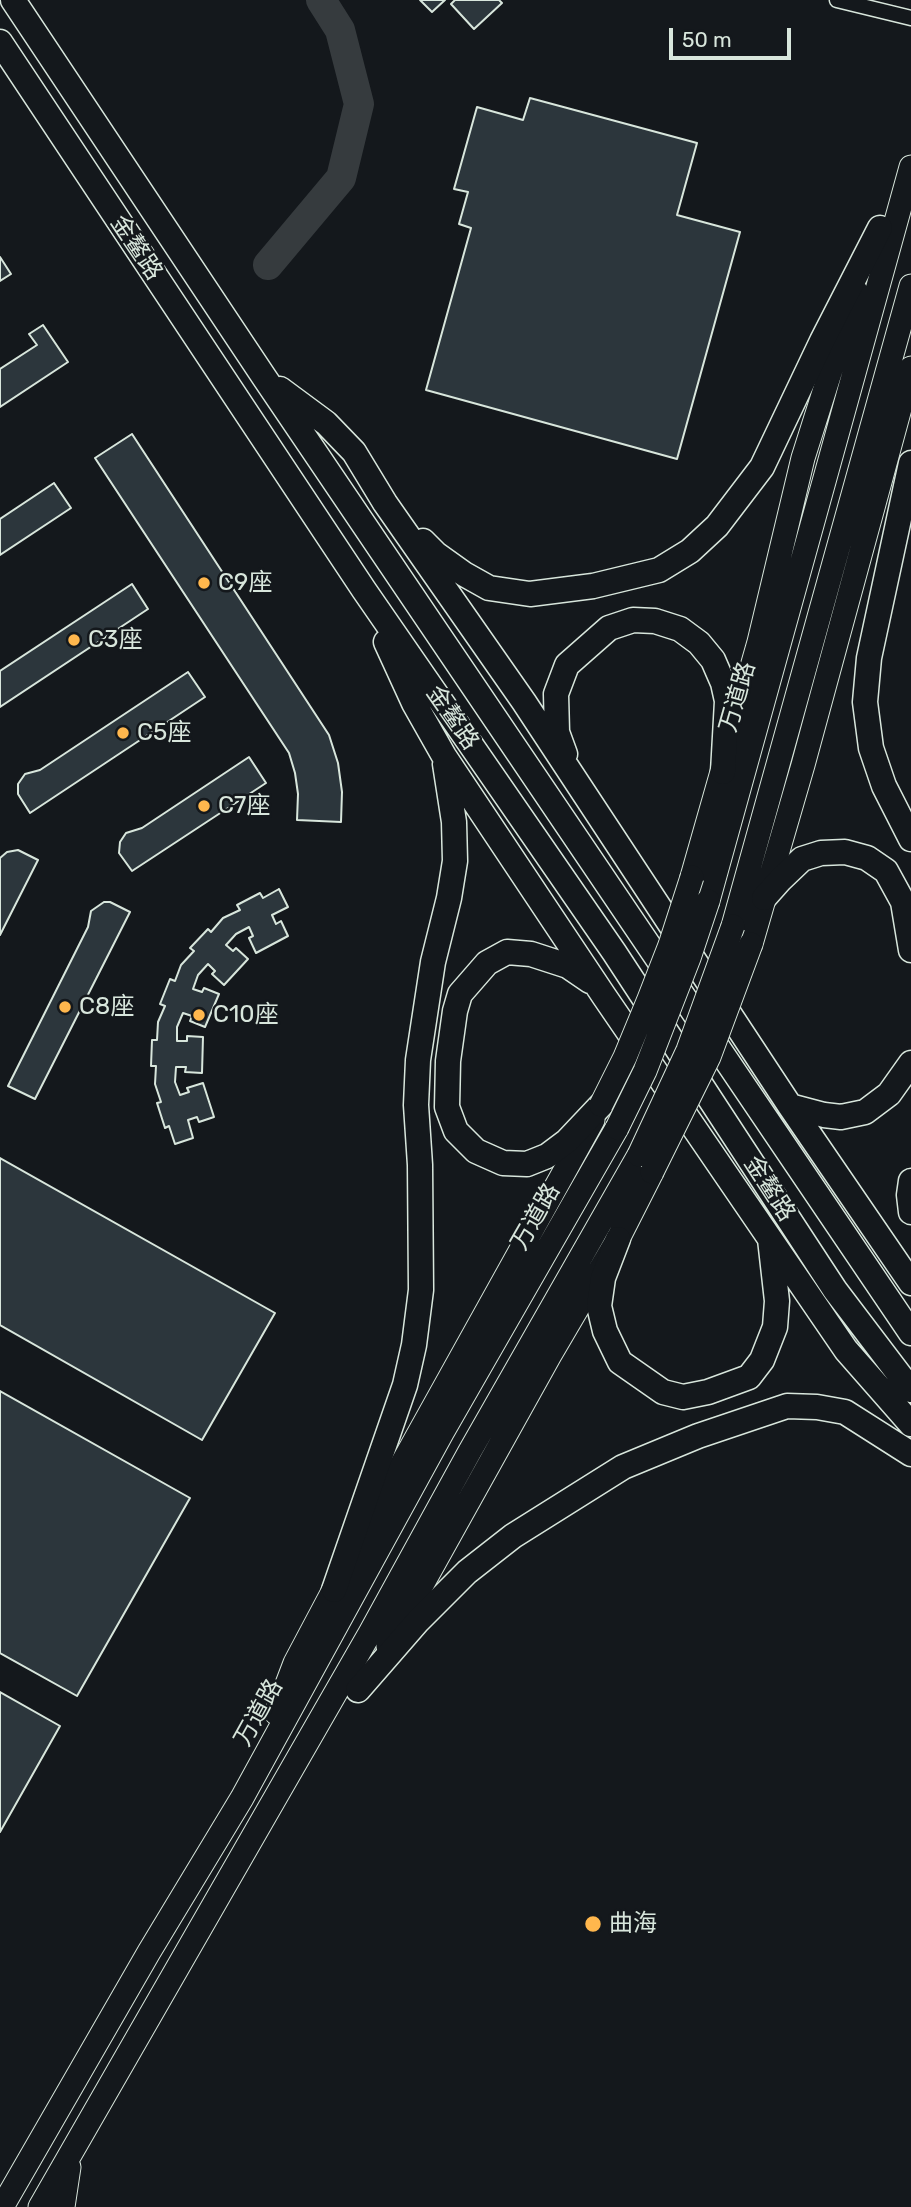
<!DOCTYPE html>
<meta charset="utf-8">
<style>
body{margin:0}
#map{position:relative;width:911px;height:2207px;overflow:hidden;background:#14181c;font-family:Rubik,sans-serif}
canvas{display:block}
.scale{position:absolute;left:669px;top:28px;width:122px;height:32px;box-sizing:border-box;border:4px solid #d8e6dc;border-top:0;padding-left:9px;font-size:21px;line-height:24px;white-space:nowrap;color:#d8e6dc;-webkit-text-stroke:5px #14181c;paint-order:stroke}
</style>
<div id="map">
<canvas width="911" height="2207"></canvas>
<div class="scale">50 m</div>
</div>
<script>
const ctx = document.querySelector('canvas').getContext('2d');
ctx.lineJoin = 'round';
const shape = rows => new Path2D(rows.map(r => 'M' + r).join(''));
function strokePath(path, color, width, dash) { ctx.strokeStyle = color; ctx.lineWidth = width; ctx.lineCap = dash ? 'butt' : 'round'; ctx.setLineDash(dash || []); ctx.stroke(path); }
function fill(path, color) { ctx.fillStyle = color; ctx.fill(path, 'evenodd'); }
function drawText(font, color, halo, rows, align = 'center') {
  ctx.font = font + ' Rubik,"Noto Sans SC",sans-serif'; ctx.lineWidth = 5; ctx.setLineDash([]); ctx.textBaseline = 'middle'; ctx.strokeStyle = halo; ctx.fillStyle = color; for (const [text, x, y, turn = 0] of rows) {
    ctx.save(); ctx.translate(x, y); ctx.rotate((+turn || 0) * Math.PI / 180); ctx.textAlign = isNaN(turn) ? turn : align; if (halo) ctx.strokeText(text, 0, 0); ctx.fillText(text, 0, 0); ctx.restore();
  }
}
strokePath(shape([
 [268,265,341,178,359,104,340,30,321,0]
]), '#363b3e', 30);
const building = shape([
 [420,0,445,0,432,12,420,0],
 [455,0,499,0,502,3,474,29,451,4,455,0],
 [530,98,697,143,677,215,740,232,677,459,426,390,471,228,459,224,468,192,454,189,477,107,523,120,530,98],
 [0,257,11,274,0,281,0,257],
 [43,325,68,362,0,407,0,369,37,345,29,334,43,325],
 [132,434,329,735,338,763,342,792,341,822,297,820,298,794,295,773,289,753,95,458,132,434],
 [54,483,71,508,0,555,0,519,54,483],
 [132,584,148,609,0,707,0,671,132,584],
 [188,672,205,697,30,813,18,794,18,784,25,774,40,770,188,672],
 [249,757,266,783,132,871,119,853,120,842,126,833,142,828,249,757],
 [18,850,38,860,0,935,0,858,7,852,18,850],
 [279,889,288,907,272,915,276,924,281,921,288,936,256,953,249,938,253,936,249,927,236,934,226,945,233,951,236,948,248,959,224,985,212,974,215,971,208,964,198,975,193,989,202,992,204,988,219,994,205,1027,190,1021,192,1016,183,1013,177,1027,177,1041,187,1041,187,1036,203,1037,202,1073,185,1072,186,1067,176,1067,175,1082,180,1095,189,1092,187,1088,203,1083,214,1117,199,1122,197,1117,188,1120,193,1138,175,1144,169,1126,165,1128,157,1103,161,1102,155,1084,156,1066,151,1066,152,1040,157,1040,158,1022,165,1006,160,1004,170,979,175,981,181,965,194,951,190,948,208,929,211,932,223,918,240,910,237,905,260,893,263,898,279,889],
 [104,902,110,902,130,912,35,1099,8,1086,88,927,91,911,104,902],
 [0,1158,275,1313,202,1440,0,1325,0,1158],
 [0,1391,190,1498,77,1696,0,1653,0,1391],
 [0,1692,60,1726,0,1832,0,1692]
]);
fill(building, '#2c363c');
strokePath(building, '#d8e6dc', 2);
const minor = shape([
 [837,0,911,18]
]);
const primary = shape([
 [692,877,759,642,803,458,856,291],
 [708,901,911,167],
 [733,926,911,286],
 [751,944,803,765,911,368],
 [388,1646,550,1355,618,1239,652,1172],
 [276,1713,295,1663,374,1514,593,1120],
 [2,2207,149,1952,242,1798,442,1433,617,1128],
 [40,2207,370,1633,470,1451,639,1155],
 [63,2207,69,2167]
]);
const trunk = shape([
 [13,0,264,377,911,1333],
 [0,42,364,590,614,952,835,1290,911,1390],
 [280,389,326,423,354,452,385,503,524,702,790,1106,911,1283],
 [911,463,869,658,865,702,871,748,884,786,911,839],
 [423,541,436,554,464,574,489,588,530,594,593,586,659,570,690,551,717,526,762,467,822,341,880,228],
 [386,642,414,703,444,756,604,996,846,1350,911,1424],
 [565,754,557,732,556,694,567,665,609,628,633,620,655,621,680,629,699,643,713,660,723,683,727,701,723,772],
 [764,898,780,880,802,859,821,853,845,852,867,858,886,871,903,902,911,950],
 [590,981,568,966,531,954,507,952,487,963,460,994,455,1011,448,1061,447,1107,456,1131,476,1151,503,1163,527,1164,547,1156,567,1141,601,1105],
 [790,1106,824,1115,841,1117,865,1112,889,1094,911,1063],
 [911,1181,909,1195,911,1212],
 [618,1239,603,1278,599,1306,605,1331,620,1362,663,1392,683,1397,708,1392,749,1377,762,1360,775,1327,777,1301,770,1239],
 [334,1590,405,1385,414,1345,421,1290,420,1165,416,1105,418,1060,433,962,449,898,455,861,454,822,445,764],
 [358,1690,418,1621,467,1572,513,1536,623,1467,698,1436,787,1406,817,1407,845,1412,911,1454]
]);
strokePath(minor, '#d8e6dc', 17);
strokePath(primary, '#d8e6dc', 25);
strokePath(trunk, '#d8e6dc', 27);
strokePath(minor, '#14181c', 14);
strokePath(primary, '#14181c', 23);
strokePath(trunk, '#14181c', 24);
const primaryBridge = shape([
 [601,1105,625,1057,649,999,670,945,692,877],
 [617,1128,645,1071,689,958,708,901],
 [639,1155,688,1050,733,926],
 [652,1172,709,1057,751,944]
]);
strokePath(primaryBridge, '#d8e6dc', 25, []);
strokePath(primaryBridge, '#14181c', 23);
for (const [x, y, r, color] of [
 [204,583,7,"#ffb74d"],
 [74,640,7,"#ffb74d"],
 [123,733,7,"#ffb74d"],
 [204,806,7,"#ffb74d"],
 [65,1007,7,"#ffb74d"],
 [199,1015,7,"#ffb74d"],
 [593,1924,9,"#ffb74d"]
]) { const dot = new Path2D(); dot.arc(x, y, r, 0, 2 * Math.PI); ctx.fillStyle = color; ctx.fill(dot); strokePath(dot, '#14181c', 2.5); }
drawText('24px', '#d8e6dc', '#14181c', [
 ["金鳌路",136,248,56],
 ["万道路",738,697,-74],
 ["金鳌路",452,718,55],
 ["金鳌路",769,1189,57],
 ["万道路",536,1217,-60],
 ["万道路",259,1713,-61]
]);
drawText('24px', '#d8e6dc', '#14181c', [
 ["C9座",218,583],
 ["C3座",88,640],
 ["C5座",137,733],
 ["C7座",218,806],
 ["C8座",79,1007],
 ["C10座",213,1015],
 ["曲海",609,1924]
], 'left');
</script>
